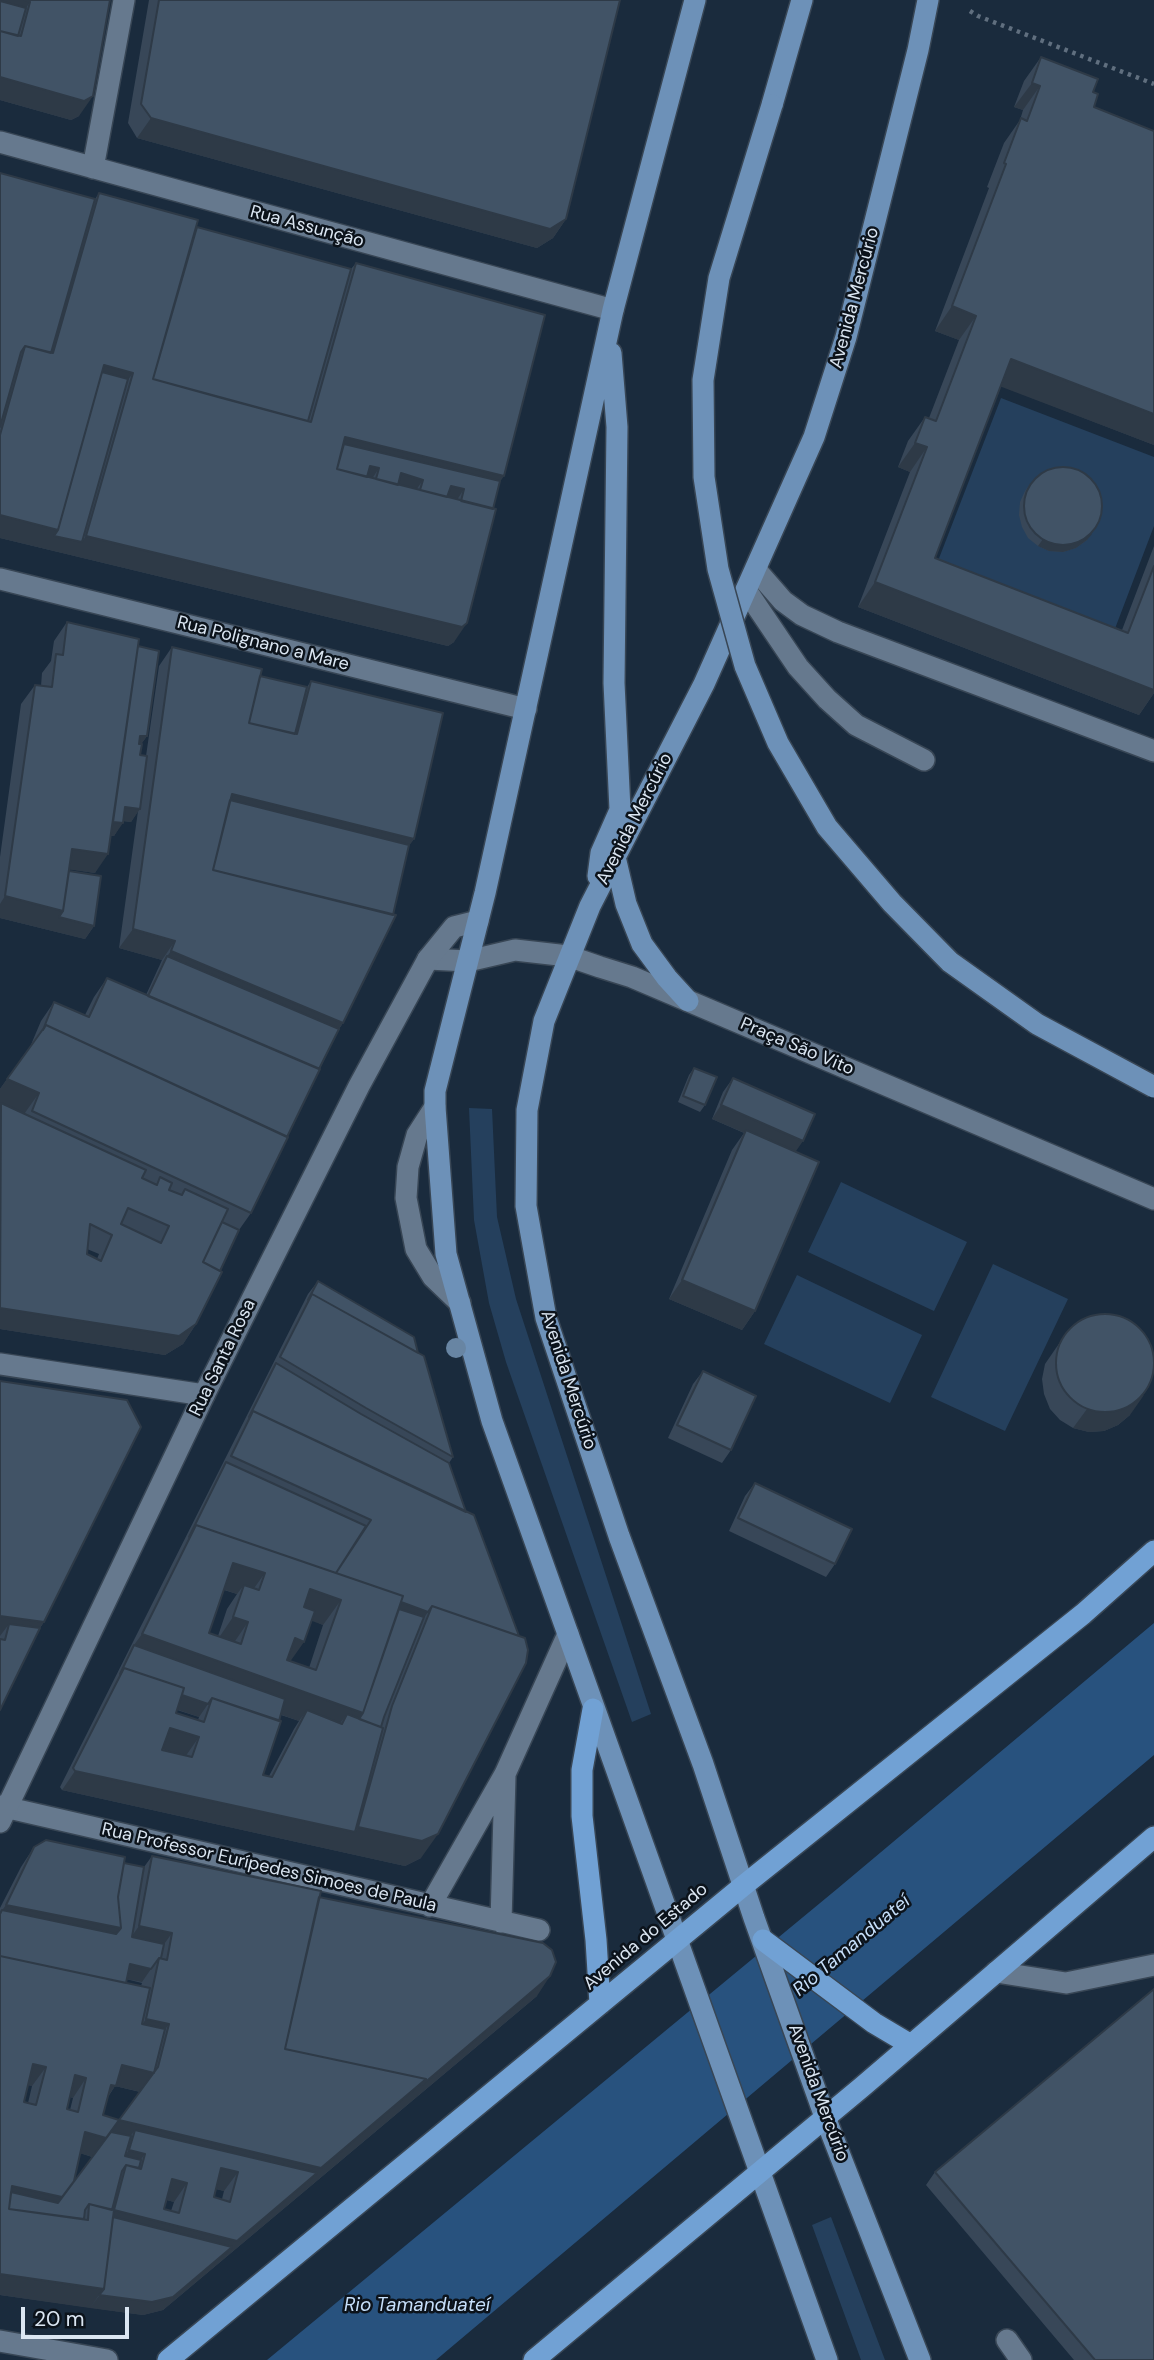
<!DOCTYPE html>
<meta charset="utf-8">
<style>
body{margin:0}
#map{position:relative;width:1154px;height:2360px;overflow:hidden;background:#1a2b3d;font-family:"DM Sans",sans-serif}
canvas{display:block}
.scale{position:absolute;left:21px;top:2307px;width:108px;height:32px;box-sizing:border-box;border:4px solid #dbe6f2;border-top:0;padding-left:9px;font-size:21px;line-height:24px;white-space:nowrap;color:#dbe6f2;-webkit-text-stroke:5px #0c131b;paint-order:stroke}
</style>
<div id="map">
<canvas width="1154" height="2360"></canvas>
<div class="scale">20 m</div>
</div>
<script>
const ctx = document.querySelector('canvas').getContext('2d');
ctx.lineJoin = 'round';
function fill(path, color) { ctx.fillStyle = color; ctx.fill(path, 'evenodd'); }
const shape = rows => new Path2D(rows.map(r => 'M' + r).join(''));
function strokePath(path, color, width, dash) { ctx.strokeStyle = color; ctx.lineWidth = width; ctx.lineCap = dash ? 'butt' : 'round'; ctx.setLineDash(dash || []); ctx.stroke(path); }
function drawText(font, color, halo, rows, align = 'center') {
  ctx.font = font + ' "DM Sans",sans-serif'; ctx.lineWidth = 5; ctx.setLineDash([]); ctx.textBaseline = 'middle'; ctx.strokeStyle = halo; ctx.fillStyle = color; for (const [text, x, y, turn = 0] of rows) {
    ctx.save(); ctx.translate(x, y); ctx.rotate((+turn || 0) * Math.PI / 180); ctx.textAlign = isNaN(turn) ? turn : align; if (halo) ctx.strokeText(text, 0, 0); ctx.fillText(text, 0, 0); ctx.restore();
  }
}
fill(shape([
 [1001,398,1154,457,1154,526,1108,647,931,579],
 [469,1108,492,1109,497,1217,516,1299,651,1714,632,1722,506,1362,489,1303,474,1220],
 [841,1182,967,1242,934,1311,808,1252],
 [993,1264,1068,1299,1005,1431,931,1397],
 [797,1275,922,1335,890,1403,764,1344],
 [831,2217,885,2360,861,2360,812,2225]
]), '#25405d');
fill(shape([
 [1154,1623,1154,1755,436,2360,267,2360,837,1889]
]), '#28527e');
const lane = shape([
 [756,570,783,601,802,615,838,632,1154,751],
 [746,590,798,667,827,699,856,725,924,760],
 [435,1107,417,1135,408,1167,406,1198,416,1249,433,1277,460,1303],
 [996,1972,1066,1983,1154,1965],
 [1007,2340,1021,2360]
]);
const street = shape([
 [0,142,613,310],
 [93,168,124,0],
 [0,579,526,709],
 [428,959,468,961,515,950,568,956,600,967,632,977,1154,1199],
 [0,1364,204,1395],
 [0,1806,539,1930],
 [430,1906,505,1774,568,1634],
 [501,1922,505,1776],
 [0,2341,107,2360]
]);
const secondary = shape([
 [0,1822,204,1395,359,1086,428,959,454,927,478,921]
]);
const primary = shape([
 [695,0,613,310,485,893,435,1091,435,1107,446,1254,492,1421,827,2360],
 [772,105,802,0],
 [615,857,626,904,642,944,667,978,688,1001],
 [598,876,601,853,620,810,614,683,617,427,611,353],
 [920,2360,825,2117,754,1918,703,1764,619,1536,546,1318,526,1206,527,1110,544,1021,590,906,704,684,814,437,846,337,918,50,928,0]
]);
const highway = shape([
 [593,1709,582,1770,582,1816,596,1940,600,2004],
 [763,1940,874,2023,911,2045],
 [168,2360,743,1886,1083,1614,1154,1551],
 [534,2360,862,2087,1154,1837]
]);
strokePath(lane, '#384655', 24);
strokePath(street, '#384655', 24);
strokePath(secondary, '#384655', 24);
strokePath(primary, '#384655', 24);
strokePath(highway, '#384655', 24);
strokePath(shape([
 [970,11,978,16,1154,84]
]), '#606f7f', 4.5, [3.5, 5]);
strokePath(lane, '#66798e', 21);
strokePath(street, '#66798e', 21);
strokePath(secondary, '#66798e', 21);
strokePath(primary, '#6d91b8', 21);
strokePath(highway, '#71a1d4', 21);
const primaryBridge = shape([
 [772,105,719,278,703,380,704,477,718,569,745,666,778,743,827,827,892,903,950,962,1037,1024,1154,1087]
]);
strokePath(primaryBridge, '#384655', 24, []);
strokePath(primaryBridge, '#6d91b8', 21);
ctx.fillStyle = '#6885a3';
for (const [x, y] of [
 [456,1348]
]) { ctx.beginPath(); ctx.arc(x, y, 10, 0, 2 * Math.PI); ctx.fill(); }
fill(shape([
 [0,0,110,0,79,116,71,120,0,100],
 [149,0,620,0,566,219,553,238,537,248,137,138,128,123],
 [1041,57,1093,92,1094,107,1154,445,1001,386,935,558,1122,630,1154,546,1154,693,1139,715,858,607,910,472,898,467,908,441,925,417,929,418,959,340,935,331,989,188,987,187,1004,143,1020,120,1023,110,1014,107,1024,81],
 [0,173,95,199,99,193,197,227,351,269,356,263,500,482,454,642,448,646,0,538],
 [1030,484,1087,540,1076,548,1063,552,1049,551,1038,546,1028,538,1022,527,1019,515,1020,502,1025,491],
 [67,622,138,646,147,736,141,744,140,755,146,756,159,666,172,647,260,676,307,687,311,681,414,839,409,845,343,1023,339,1029,251,1213,239,1230,220,1271,196,1324,183,1344,165,1355,0,1329,0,1089,30,1047,41,1021,54,1002,85,1015,94,997,107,978,146,995,162,960,119,948,138,811,131,822,123,821,114,836,111,836,95,873,69,869,69,871,94,926,85,939,0,918,0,857,21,704,35,685,41,686,42,673,51,661,54,641],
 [87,1249,99,1254,97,1259,87,1254],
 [694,1068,705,1105,700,1112,678,1102,689,1075],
 [733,1078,796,1152,755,1311,742,1330,669,1299,732,1150,744,1133,712,1119,723,1092],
 [318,1281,418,1353,453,1457,449,1463,421,1858,405,1866,62,1790,60,1787,308,1294],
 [224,1590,237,1594,227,1609,218,1636,209,1633],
 [312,1620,323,1625,309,1668,290,1661],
 [177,1710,199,1717,198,1720,176,1713],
 [281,1715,299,1721,294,1729,269,1776,263,1775],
 [1067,1332,1130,1415,1118,1425,1104,1431,1089,1432,1073,1428,1060,1420,1050,1409,1044,1394,1042,1379,1045,1364],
 [703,1371,731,1450,722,1463,668,1438,693,1384],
 [0,1381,44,1622,40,1628,0,1710],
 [755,1483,835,1564,826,1577,729,1531,745,1496],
 [34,1847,144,1867,152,1856,319,1897,537,1996,163,2310,143,2315,0,2295,0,1908,21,1867],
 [126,1979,142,1983,141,1986,126,1983],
 [28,2085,32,2086,28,2103,24,2102],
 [115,2086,140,2092,119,2120,103,2115,108,2097],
 [70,2097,73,2098,70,2110,67,2109],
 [80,2153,92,2157,65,2193],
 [216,2189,224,2191,222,2199,214,2197],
 [167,2200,174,2202,171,2211,164,2209],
 [935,2172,1154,2360,1074,2360,926,2185]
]), '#384758');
fill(shape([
 [0,0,24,0,30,2,17,21],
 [0,77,93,96,79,116,71,120,0,100],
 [1032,83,1040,86,1023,110,1014,107],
 [151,118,566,219,553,238,537,248,137,138],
 [952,306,976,316,959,340,935,331],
 [1011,359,1154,414,1154,445,994,384],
 [104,365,133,373,119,392,100,371],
 [345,437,504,476,491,495,341,443],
 [915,443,927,447,910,472,898,467],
 [370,466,379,468,370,482,360,479],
 [401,473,423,480,414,493,392,487],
 [451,486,464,489,455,503,442,499],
 [0,515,58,530,82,542,86,536,467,623,454,642,448,646,0,538],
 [1092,534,1087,540,1076,548,1063,552,1049,551,1038,546,1043,539],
 [875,582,1154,690,1154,693,1139,715,858,607],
 [140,736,147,736,137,750],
 [232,794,414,839,400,858,224,814],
 [125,807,140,809,131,822,116,820],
 [110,821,123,823,114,836,100,835],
 [72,849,108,854,95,873,58,868],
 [5,896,63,911,94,926,85,939,0,918,0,904],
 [133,929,175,941,162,960,119,948],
 [171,951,343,1023,330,1042,167,956,157,970],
 [7,1079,39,1093,22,1117,0,1104,0,1089],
 [721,1105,803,1141,794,1154,712,1119],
 [682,1280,755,1311,742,1330,669,1299],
 [0,1308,196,1324,183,1344,165,1355,0,1329],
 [1144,1395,1130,1415,1118,1425,1104,1431,1089,1432,1073,1428,1087,1409],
 [183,1551,333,1579,428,1612,415,1631,341,1600,323,1625,293,1614,265,1573,247,1598,244,1585,237,1594,216,1587],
 [0,1616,44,1622,31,1641,9,1624,0,1636],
 [233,1617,248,1622,231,1647,216,1642],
 [142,1634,363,1713,355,1725,342,1724,347,1714,333,1733,307,1710,299,1721,127,1660,134,1645],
 [295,1638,304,1642,287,1666,278,1662],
 [121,1674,208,1704,199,1717,114,1688],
 [170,1728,199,1737,185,1757,157,1747],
 [75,1771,355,1832,358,1827,438,1834,421,1858,405,1866,62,1790],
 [6,1905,121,1928,107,1947,0,1913],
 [139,1926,172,1933,155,1957,122,1950],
 [130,1964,151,1969,142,1982,120,1978],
 [550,1976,537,1996,163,2310,143,2315,90,2308,99,2295,152,2302,108,2231,114,2210,237,2241,238,2172,224,2191,208,2187,144,2155,132,2173,126,2165,115,2170,129,2150,135,2130,121,2149,102,2145,119,2120,399,2102],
 [146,2019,169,2024,152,2048,129,2044],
 [33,2064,46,2067,32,2086,20,2083],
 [122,2065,154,2073,141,2092,115,2086,102,2105,98,2104],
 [75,2075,86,2078,73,2098,62,2094],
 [85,2132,106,2138,93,2157,72,2151],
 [172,2179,187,2183,174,2202,159,2198],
 [12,2186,62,2197,49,2217,6,2207],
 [0,2274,104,2289,90,2308,0,2295]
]), '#2e3a47');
const building = shape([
 [24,0,110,0,93,96,84,101,0,77,0,31,21,36,30,2,24,0],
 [159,0,620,0,566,219,550,229,151,118,141,104,159,0],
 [0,1,26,8,18,36,0,31,0,1],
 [1041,57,1098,79,1093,92,1098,94,1094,107,1154,131,1154,414,1011,359,935,558,1128,633,1154,566,1154,690,875,582,927,447,915,443,925,417,936,421,976,316,952,306,1006,164,1004,163,1021,118,1027,121,1040,86,1032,83,1041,57],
 [0,173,95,199,51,353,25,346,21,352,0,427,0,173],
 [99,193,198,220,153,379,218,397,311,422,356,263,545,315,504,476,345,437,337,469,496,509,467,623,462,627,86,536,133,373,104,365,58,530,0,515,0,435,25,346,53,353,99,193],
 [197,227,351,269,308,421,153,379,197,227],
 [102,372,128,379,82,542,54,536,58,530,102,372],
 [344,444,500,481,493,509,461,501,464,489,451,486,447,497,420,490,423,480,401,473,398,485,376,479,379,468,370,466,367,477,337,469,344,444],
 '1024 506a39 39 0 1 1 78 0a39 39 0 1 1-78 0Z',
 [67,622,139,639,108,854,72,849,63,911,5,896,35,685,52,687,56,654,63,655,67,622],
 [138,646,159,651,147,736,140,736,139,744,142,744,140,755,147,756,140,809,125,807,123,823,113,822,138,646],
 [172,647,262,669,249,723,297,734,311,681,443,713,414,839,232,794,213,870,396,915,343,1023,171,951,175,941,133,929,172,647],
 [260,676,307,687,295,734,249,723,260,676],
 [230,800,409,845,393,915,213,870,230,800],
 [69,871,101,876,94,926,59,917,63,911,69,871],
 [167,956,339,1029,319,1069,148,996,167,956],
 [107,978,320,1069,287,1137,46,1025,43,1030,54,1002,89,1017,107,978],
 [46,1025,288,1137,251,1213,32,1111,39,1093,7,1079,46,1025],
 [694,1068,717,1077,705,1105,683,1096,694,1068],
 [733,1078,815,1114,803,1141,721,1105,733,1078],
 [1,1103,146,1170,142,1178,157,1185,160,1177,172,1183,169,1190,182,1195,185,1189,228,1209,203,1262,222,1272,196,1324,179,1336,0,1308,1,1103],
 [128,1208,169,1226,161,1243,121,1224,128,1208],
 [90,1224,112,1235,101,1261,87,1254,90,1224],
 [746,1130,819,1162,755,1311,682,1280,746,1130],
 [222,1222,239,1230,220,1271,203,1262,222,1222],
 [318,1281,414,1337,418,1353,312,1294,308,1300,318,1281],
 [312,1294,424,1356,453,1457,366,1408,280,1357,312,1294],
 '1056 1363a49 49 0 1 1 98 0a49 49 0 1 1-98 0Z',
 [276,1363,361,1414,449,1463,466,1512,253,1411,249,1417,276,1363],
 [703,1371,756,1396,731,1450,677,1425,703,1371],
 [0,1381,127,1400,141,1427,44,1622,0,1616,0,1381],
 [253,1411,474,1515,519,1636,432,1606,428,1612,401,1602,403,1596,336,1573,371,1520,231,1456,253,1411],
 [226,1462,366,1526,336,1573,196,1525,189,1537,226,1462],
 [755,1483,852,1529,835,1564,738,1518,755,1483],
 [196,1525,403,1596,363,1713,142,1634,196,1525],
 [233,1563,265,1573,259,1590,244,1585,233,1617,248,1622,241,1644,209,1633,233,1563],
 [310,1589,341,1600,316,1670,287,1660,295,1638,304,1642,315,1611,304,1607,310,1589],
 [432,1606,525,1638,528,1650,526,1663,438,1834,422,1841,358,1827,392,1706,432,1606],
 [399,1609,424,1617,384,1717,381,1727,359,1719,363,1713,399,1609],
 [9,1624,40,1628,0,1710,0,1639,5,1640,9,1624],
 [134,1645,285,1699,279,1721,212,1698,208,1704,182,1695,184,1688,124,1668,120,1674,134,1645],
 [124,1668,184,1688,176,1713,204,1722,212,1698,281,1721,263,1775,272,1777,307,1710,342,1724,347,1714,383,1728,355,1832,75,1771,73,1768,124,1668],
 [170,1728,199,1737,192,1757,162,1750,170,1728],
 [46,1840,125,1857,118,1897,121,1928,6,1905,34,1847,46,1840],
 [152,1856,321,1891,285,2049,426,2079,321,2168,119,2120,158,2067,169,2024,146,2019,159,1958,167,1960,172,1933,139,1926,152,1856],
 [124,1863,144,1867,132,1937,164,1944,161,1958,159,1958,151,1969,130,1964,126,1983,0,1956,0,1914,2,1910,116,1934,121,1928,118,1897,124,1863],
 [319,1897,543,1943,552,1950,556,1962,550,1976,422,2085,426,2079,285,2049,319,1897],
 [0,1956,150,1988,142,2024,165,2029,154,2073,122,2065,116,2086,111,2085,103,2115,119,2120,106,2138,85,2132,74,2181,62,2197,12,2186,9,2209,88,2220,89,2204,114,2210,104,2289,0,2274,0,1956],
 [33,2064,46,2067,36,2105,24,2102,33,2064],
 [75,2075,86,2078,78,2112,67,2109,75,2075],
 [1154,1989,1154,2360,1095,2360,935,2172,1154,1989],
 [135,2130,317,2173,237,2241,114,2210,126,2165,141,2169,145,2154,129,2150,135,2130],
 [221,2168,238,2172,230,2202,214,2197,221,2168],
 [172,2179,187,2183,179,2213,164,2209,172,2179],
 [111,2132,131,2136,125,2156,141,2160,139,2168,126,2165,122,2171,112,2210,89,2204,85,2210,84,2219,9,2209,11,2192,58,2203,111,2132],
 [113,2217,232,2247,173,2297,152,2302,99,2295,104,2289,113,2217]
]);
fill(building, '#415366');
strokePath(building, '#2e3a47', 2);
drawText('18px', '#dbe6f2', '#0c131b', [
 ["Rua Assunção",307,227,15],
 ["Avenida Mercúrio",855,298,-75],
 ["Rua Polignano a Mare",263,644,14],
 ["Avenida Mercúrio",635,819,-63],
 ["Praça São Vito",797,1047,23],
 ["Rua Santa Rosa",223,1358,-64],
 ["Avenida Mercúrio",568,1380,72],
 ["Rua Professor Eurípedes Simoes de Paula",269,1868,13],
 ["Avenida do Estado",646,1937,-40],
 ["Avenida Mercúrio",818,2093,70]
]);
drawText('italic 19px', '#c6dffa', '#0c131b', [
 ["Rio Tamanduateí",852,1946,-40],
 ["Rio Tamanduateí",417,2306]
]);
</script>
